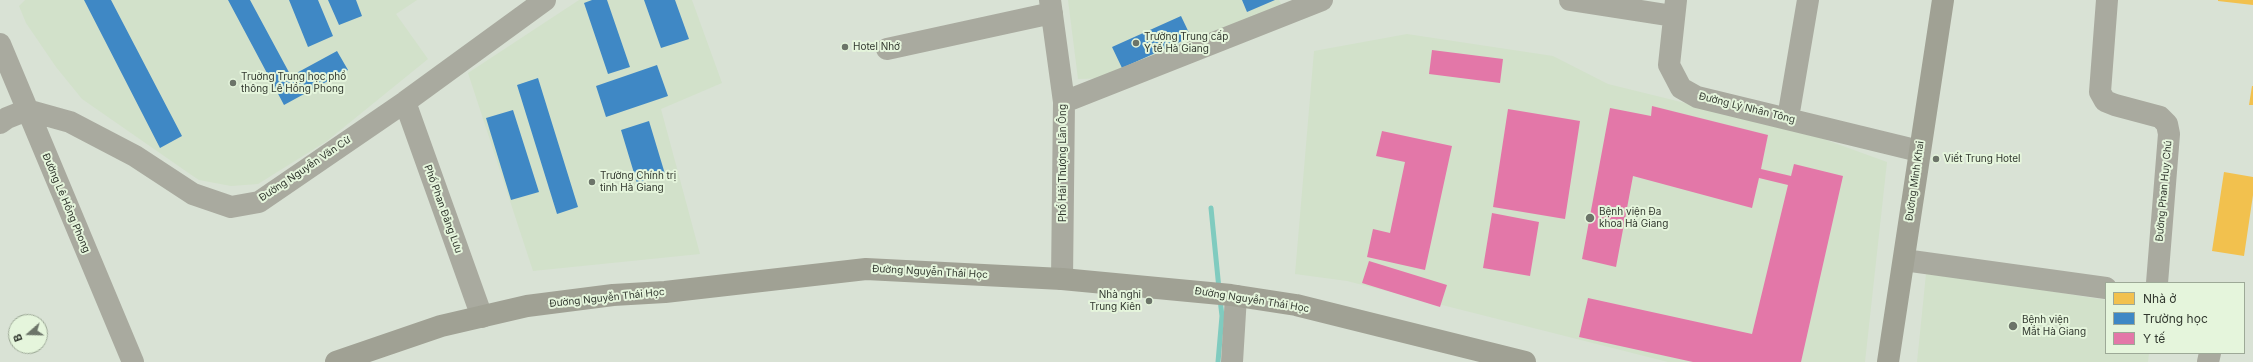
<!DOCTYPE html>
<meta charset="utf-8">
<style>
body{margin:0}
#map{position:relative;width:2253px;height:362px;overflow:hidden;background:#d9e2d5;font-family:Inter,sans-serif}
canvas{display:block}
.legend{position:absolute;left:2105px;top:282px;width:140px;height:72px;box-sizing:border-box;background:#e5f5dc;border:1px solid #9da997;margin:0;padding:5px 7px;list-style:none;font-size:12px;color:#32382f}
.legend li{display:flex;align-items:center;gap:8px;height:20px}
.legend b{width:20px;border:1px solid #9da997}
.north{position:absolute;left:8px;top:314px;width:40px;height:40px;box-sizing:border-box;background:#e5f5dc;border:1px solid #9da997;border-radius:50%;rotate:250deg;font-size:11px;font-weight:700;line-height:16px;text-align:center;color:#32382f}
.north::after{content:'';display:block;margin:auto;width:14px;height:18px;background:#6c7469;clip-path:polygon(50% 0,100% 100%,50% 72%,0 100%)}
</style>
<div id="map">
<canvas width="2253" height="362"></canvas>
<ul class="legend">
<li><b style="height:11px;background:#f2c14e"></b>Nhà ở</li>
<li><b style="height:11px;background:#3f88c5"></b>Trường học</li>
<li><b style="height:11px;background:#e377a8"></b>Y tế</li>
</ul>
<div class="north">B</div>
</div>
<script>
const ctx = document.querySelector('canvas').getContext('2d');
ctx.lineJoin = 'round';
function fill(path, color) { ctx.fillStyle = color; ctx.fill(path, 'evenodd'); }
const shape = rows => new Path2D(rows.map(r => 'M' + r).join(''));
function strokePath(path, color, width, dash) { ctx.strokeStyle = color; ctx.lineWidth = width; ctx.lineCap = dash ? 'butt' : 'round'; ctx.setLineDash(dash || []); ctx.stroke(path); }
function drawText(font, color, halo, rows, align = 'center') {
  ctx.font = font + ' Inter,sans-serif'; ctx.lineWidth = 4; ctx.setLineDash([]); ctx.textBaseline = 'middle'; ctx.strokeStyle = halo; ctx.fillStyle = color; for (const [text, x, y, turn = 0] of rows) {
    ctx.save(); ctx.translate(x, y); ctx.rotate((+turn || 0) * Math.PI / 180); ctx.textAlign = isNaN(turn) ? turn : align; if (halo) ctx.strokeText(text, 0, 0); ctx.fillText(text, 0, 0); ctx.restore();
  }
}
fill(shape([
 [25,0,417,0,396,14,428,59,327,141,258,184,231,186,199,180,190,174,82,99,56,67,26,23,19,6],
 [579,0,692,0,722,83,661,109,700,254,533,271,468,73],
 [1068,0,1279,0,1283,8,1114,78,1078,79],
 [1407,34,1553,56,1608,84,1807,133,1887,162,1865,362,1668,362,1347,281,1295,274,1314,51],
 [1926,274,1979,280,2106,300,2106,353,2149,353,2148,362,1917,362]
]), '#d2e1ca');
fill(shape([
 [2218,0,2253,0,2253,5,2218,1],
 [2252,86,2253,86,2253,105,2249,105],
 [2224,172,2253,177,2253,195,2244,256,2212,251]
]), '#f2c14e');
fill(shape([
 [84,0,111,0,182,136,160,148],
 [228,0,250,0,291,76,337,51,348,70,284,105],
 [289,0,318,0,333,36,308,47],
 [328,0,356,0,362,16,339,25],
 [592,0,607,0,630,67,608,74,584,3],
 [644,0,675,0,689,39,661,48],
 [1242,0,1275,0,1247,12],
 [1181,16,1191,37,1122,68,1112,47],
 [657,65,668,96,606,117,596,86],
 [538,78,578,207,557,214,517,85],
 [513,110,539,192,511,200,486,118],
 [649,121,665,174,637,183,621,130]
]), '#3f88c5');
fill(shape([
 [1432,50,1503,59,1500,83,1429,74],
 [1652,106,1768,135,1761,169,1791,176,1794,164,1843,176,1801,362,1693,362,1579,337,1588,298,1752,334,1788,185,1759,178,1752,208,1633,176,1616,267,1582,259,1610,108,1651,116],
 [1508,109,1580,121,1565,219,1493,207],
 [1382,131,1452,146,1425,270,1367,257,1373,229,1390,233,1405,162,1376,156],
 [1492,213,1539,222,1530,276,1483,268],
 [1369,261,1447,285,1440,307,1362,283]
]), '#e377a8');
strokePath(shape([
 [1211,208,1219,289],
 [1218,362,1222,316,1220,299]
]), '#80cbbf', 5);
strokePath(shape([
 [1050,0,1064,102,1062,279],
 [1570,0,1673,16],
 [1676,0,1669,65,1681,88,1697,97,1919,151],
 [2107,0,2100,92,2105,101,2115,105,2160,117,2167,124,2169,134,2157,283],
 [0,44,133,362],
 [887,49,1052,13],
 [405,102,482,317],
 [1064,102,1322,0],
 [1788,118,1808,0],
 [0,123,7,118,27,110,70,122,135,156,193,194,231,207,259,202,405,102,545,0],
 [1904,260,2106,288],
 [1232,362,1236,296],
 [2208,362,2210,353]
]), '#a9aa9f', 22);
strokePath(shape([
 [336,362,441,326,527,306,613,295,665,292,866,269,1062,279,1231,295,1296,305,1525,362],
 [1888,362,1943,0]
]), '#a0a194', 22);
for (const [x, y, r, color] of [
 [1136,43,4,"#6c7469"],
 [845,47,4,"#6c7469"],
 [233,83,4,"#6c7469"],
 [1936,159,4,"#6c7469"],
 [592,182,4,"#6c7469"],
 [1590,218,5,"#6c7469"],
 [1149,301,4,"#6c7469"],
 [2013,326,5,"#6c7469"]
]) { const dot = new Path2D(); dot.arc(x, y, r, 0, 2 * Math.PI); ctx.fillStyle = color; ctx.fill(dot); strokePath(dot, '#e5f5dc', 1.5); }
drawText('10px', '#32382f', '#e5f5dc', [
 ["Trường Trung cấp",1144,37],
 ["Y tế Hà Giang",1144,49],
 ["Hotel Nhớ",853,47],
 ["Truờng Trung học phổ",241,77],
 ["thông Lê Hồng Phong",241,89],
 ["Viết Trung Hotel",1944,159],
 ["Trường Chính trị",600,176],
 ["tỉnh Hà Giang",600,188],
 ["Bệnh viện Đa",1599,212],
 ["khoa Hà Giang",1599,224],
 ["Nhà nghỉ",1141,295,"right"],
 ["Trung Kiên",1141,307,"right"],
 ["Bệnh viện",2022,320],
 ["Mắt Hà Giang",2022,332]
], 'left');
drawText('10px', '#32382f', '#e5f5dc', [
 ["Đường Lý Nhân Tông",1747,108,14],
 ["Phố Hải Thượng Lãn Ông",1063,163,-90],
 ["Đường Nguyễn Văn Cừ",305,169,-34],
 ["Đường Minh Khai",1915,181,-82],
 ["Đường Phan Huy Chú",2164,191,-85],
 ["Đường Lê Hồng Phong",66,203,67],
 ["Phố Phan Đăng Lưu",443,209,70],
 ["Đường Nguyễn Thái Học",930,272,3],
 ["Đường Nguyễn Thái Học",607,298,-6],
 ["Đường Nguyễn Thái Học",1252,300,9]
]);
</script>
